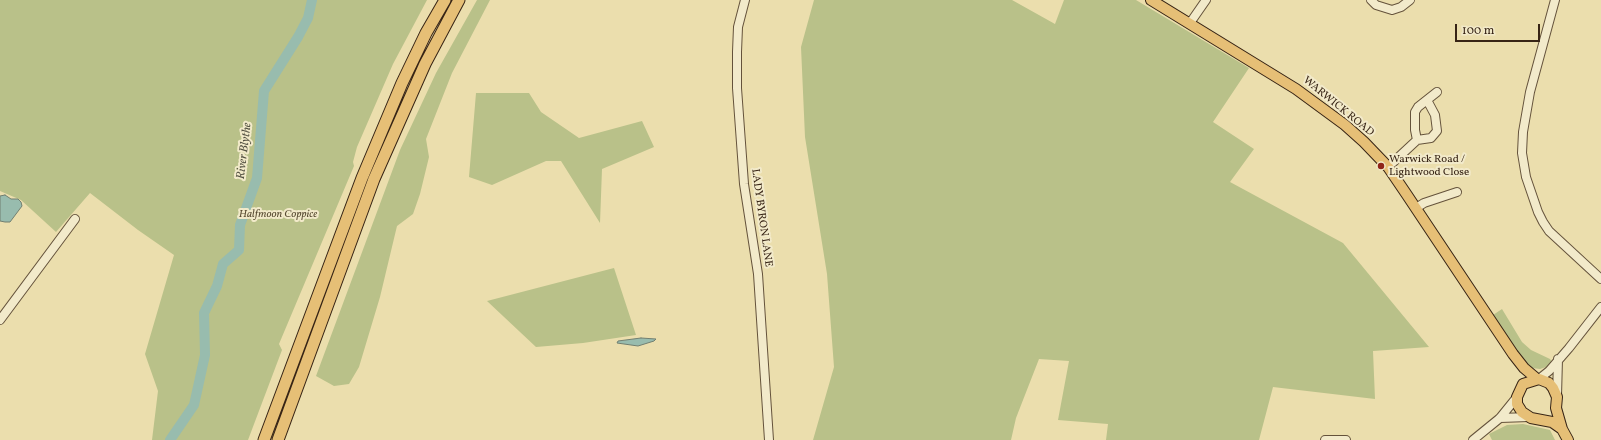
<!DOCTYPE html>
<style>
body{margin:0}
#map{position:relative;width:1601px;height:440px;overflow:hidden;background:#ebdead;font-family:Vollkorn,serif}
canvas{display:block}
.scale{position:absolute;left:1455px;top:24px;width:85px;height:18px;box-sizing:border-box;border:2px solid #372415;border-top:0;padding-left:5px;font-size:12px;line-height:14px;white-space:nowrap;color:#372415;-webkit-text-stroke:3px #f2eaca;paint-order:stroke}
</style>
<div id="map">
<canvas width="1601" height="440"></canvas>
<div class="scale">100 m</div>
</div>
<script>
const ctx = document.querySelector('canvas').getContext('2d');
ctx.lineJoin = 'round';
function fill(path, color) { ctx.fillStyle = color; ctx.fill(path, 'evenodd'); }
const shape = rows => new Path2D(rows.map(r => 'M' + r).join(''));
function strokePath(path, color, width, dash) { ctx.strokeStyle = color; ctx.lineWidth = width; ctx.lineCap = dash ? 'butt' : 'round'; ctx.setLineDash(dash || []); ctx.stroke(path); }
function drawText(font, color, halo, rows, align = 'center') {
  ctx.font = font + ' Vollkorn,serif'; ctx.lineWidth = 4; ctx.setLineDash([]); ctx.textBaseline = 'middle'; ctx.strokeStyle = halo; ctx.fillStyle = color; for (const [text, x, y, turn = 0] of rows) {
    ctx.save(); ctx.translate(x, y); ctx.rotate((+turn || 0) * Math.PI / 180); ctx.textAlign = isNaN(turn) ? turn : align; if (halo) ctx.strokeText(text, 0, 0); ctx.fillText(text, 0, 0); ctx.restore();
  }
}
fill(shape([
 [0,0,427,0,393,64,357,147,353,162,354,166,279,344,282,350,248,440,152,440,158,391,145,354,174,255,138,230,90,193,56,232,21,200,0,191],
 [477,0,490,0,452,73,426,139,429,157,420,194,413,214,397,226,380,297,359,367,349,384,334,386,316,376,400,150,436,73],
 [814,0,1012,0,1055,24,1064,0,1136,0,1249,68,1213,122,1254,149,1230,182,1343,243,1429,347,1373,351,1375,399,1273,387,1259,440,1106,440,1108,424,1058,420,1069,361,1039,359,1016,418,1011,440,813,440,834,367,827,274,805,137,801,47],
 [476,93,529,93,541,112,579,138,642,121,654,147,602,169,600,223,561,161,546,161,492,185,469,177],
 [614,268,636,335,583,343,536,347,487,301],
 [1502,309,1522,342,1531,350,1550,359,1552,362,1549,366,1540,369,1532,368,1521,359,1493,315],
 [1523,424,1550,430,1555,440,1492,440,1489,434,1507,425]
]), '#b9c189');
const water = shape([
 [5,195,11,199,18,199,21,202,22,206,10,222,5,222,0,221,0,196,5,195],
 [641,338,656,339,654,341,638,346,617,343,618,341,641,338]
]);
fill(water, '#98bcae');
strokePath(water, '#717f71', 1);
strokePath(shape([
 [170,440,194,405,205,355,204,313,217,286,223,264,239,250,240,225,257,178,264,91,298,37,308,18,312,0]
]), '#98bcae', 10);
const minor = shape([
 [745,0,738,27,737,52,737,88,744,184,758,274,769,440],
 [1371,0,1376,5,1392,10,1401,7,1410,0],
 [1555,0,1530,92,1523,132,1522,153,1526,177,1538,212,1543,222,1549,231,1601,279],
 [1190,23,1206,0],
 [1417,140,1431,138,1437,131,1435,115,1427,100],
 [1388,167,1417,140,1415,130,1415,112,1418,107,1437,92],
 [1416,208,1424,203,1457,192],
 [0,320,75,219],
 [1539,379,1549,371,1569,348,1601,307],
 [1557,396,1558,359],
 [1500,418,1529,417],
 [1325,440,1346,440],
 [1473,440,1500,418,1517,397]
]);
const major = shape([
 [1151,0,1296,89,1345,125,1364,142,1388,167,1407,195,1513,354,1524,368,1537,379],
 [1562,429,1552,422,1531,418,1522,412,1517,404,1517,397,1523,384,1539,379,1549,383,1553,388,1557,397,1556,408,1562,429,1568,440]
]);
const highway = shape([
 [264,440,362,178,402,83,426,33,445,0],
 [278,440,374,179,425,64,459,0]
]);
strokePath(minor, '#64523b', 10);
strokePath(major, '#372415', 12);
strokePath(highway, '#372415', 13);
strokePath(minor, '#f2eaca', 8);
strokePath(major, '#e6bf76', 10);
strokePath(highway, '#e6bf76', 11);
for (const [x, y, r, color] of [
 [1381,166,4,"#8f2418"]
]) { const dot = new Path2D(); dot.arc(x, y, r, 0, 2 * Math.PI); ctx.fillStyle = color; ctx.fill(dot); strokePath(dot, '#f2eaca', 1.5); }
drawText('11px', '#372415', '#f2eaca', [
 ["WARWICK ROAD",1338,107,39],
 ["LADY BYRON LANE",761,218,82]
]);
drawText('11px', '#372415', '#f2eaca', [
 ["Warwick Road /",1389,160],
 ["Lightwood Close",1389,173]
], 'left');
drawText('italic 11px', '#584b32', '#f2eaca', [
 ["Halfmoon Coppice",278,215]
]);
drawText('italic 12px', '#545243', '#f2eaca', [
 ["River Blythe",245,151,-83]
]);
</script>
